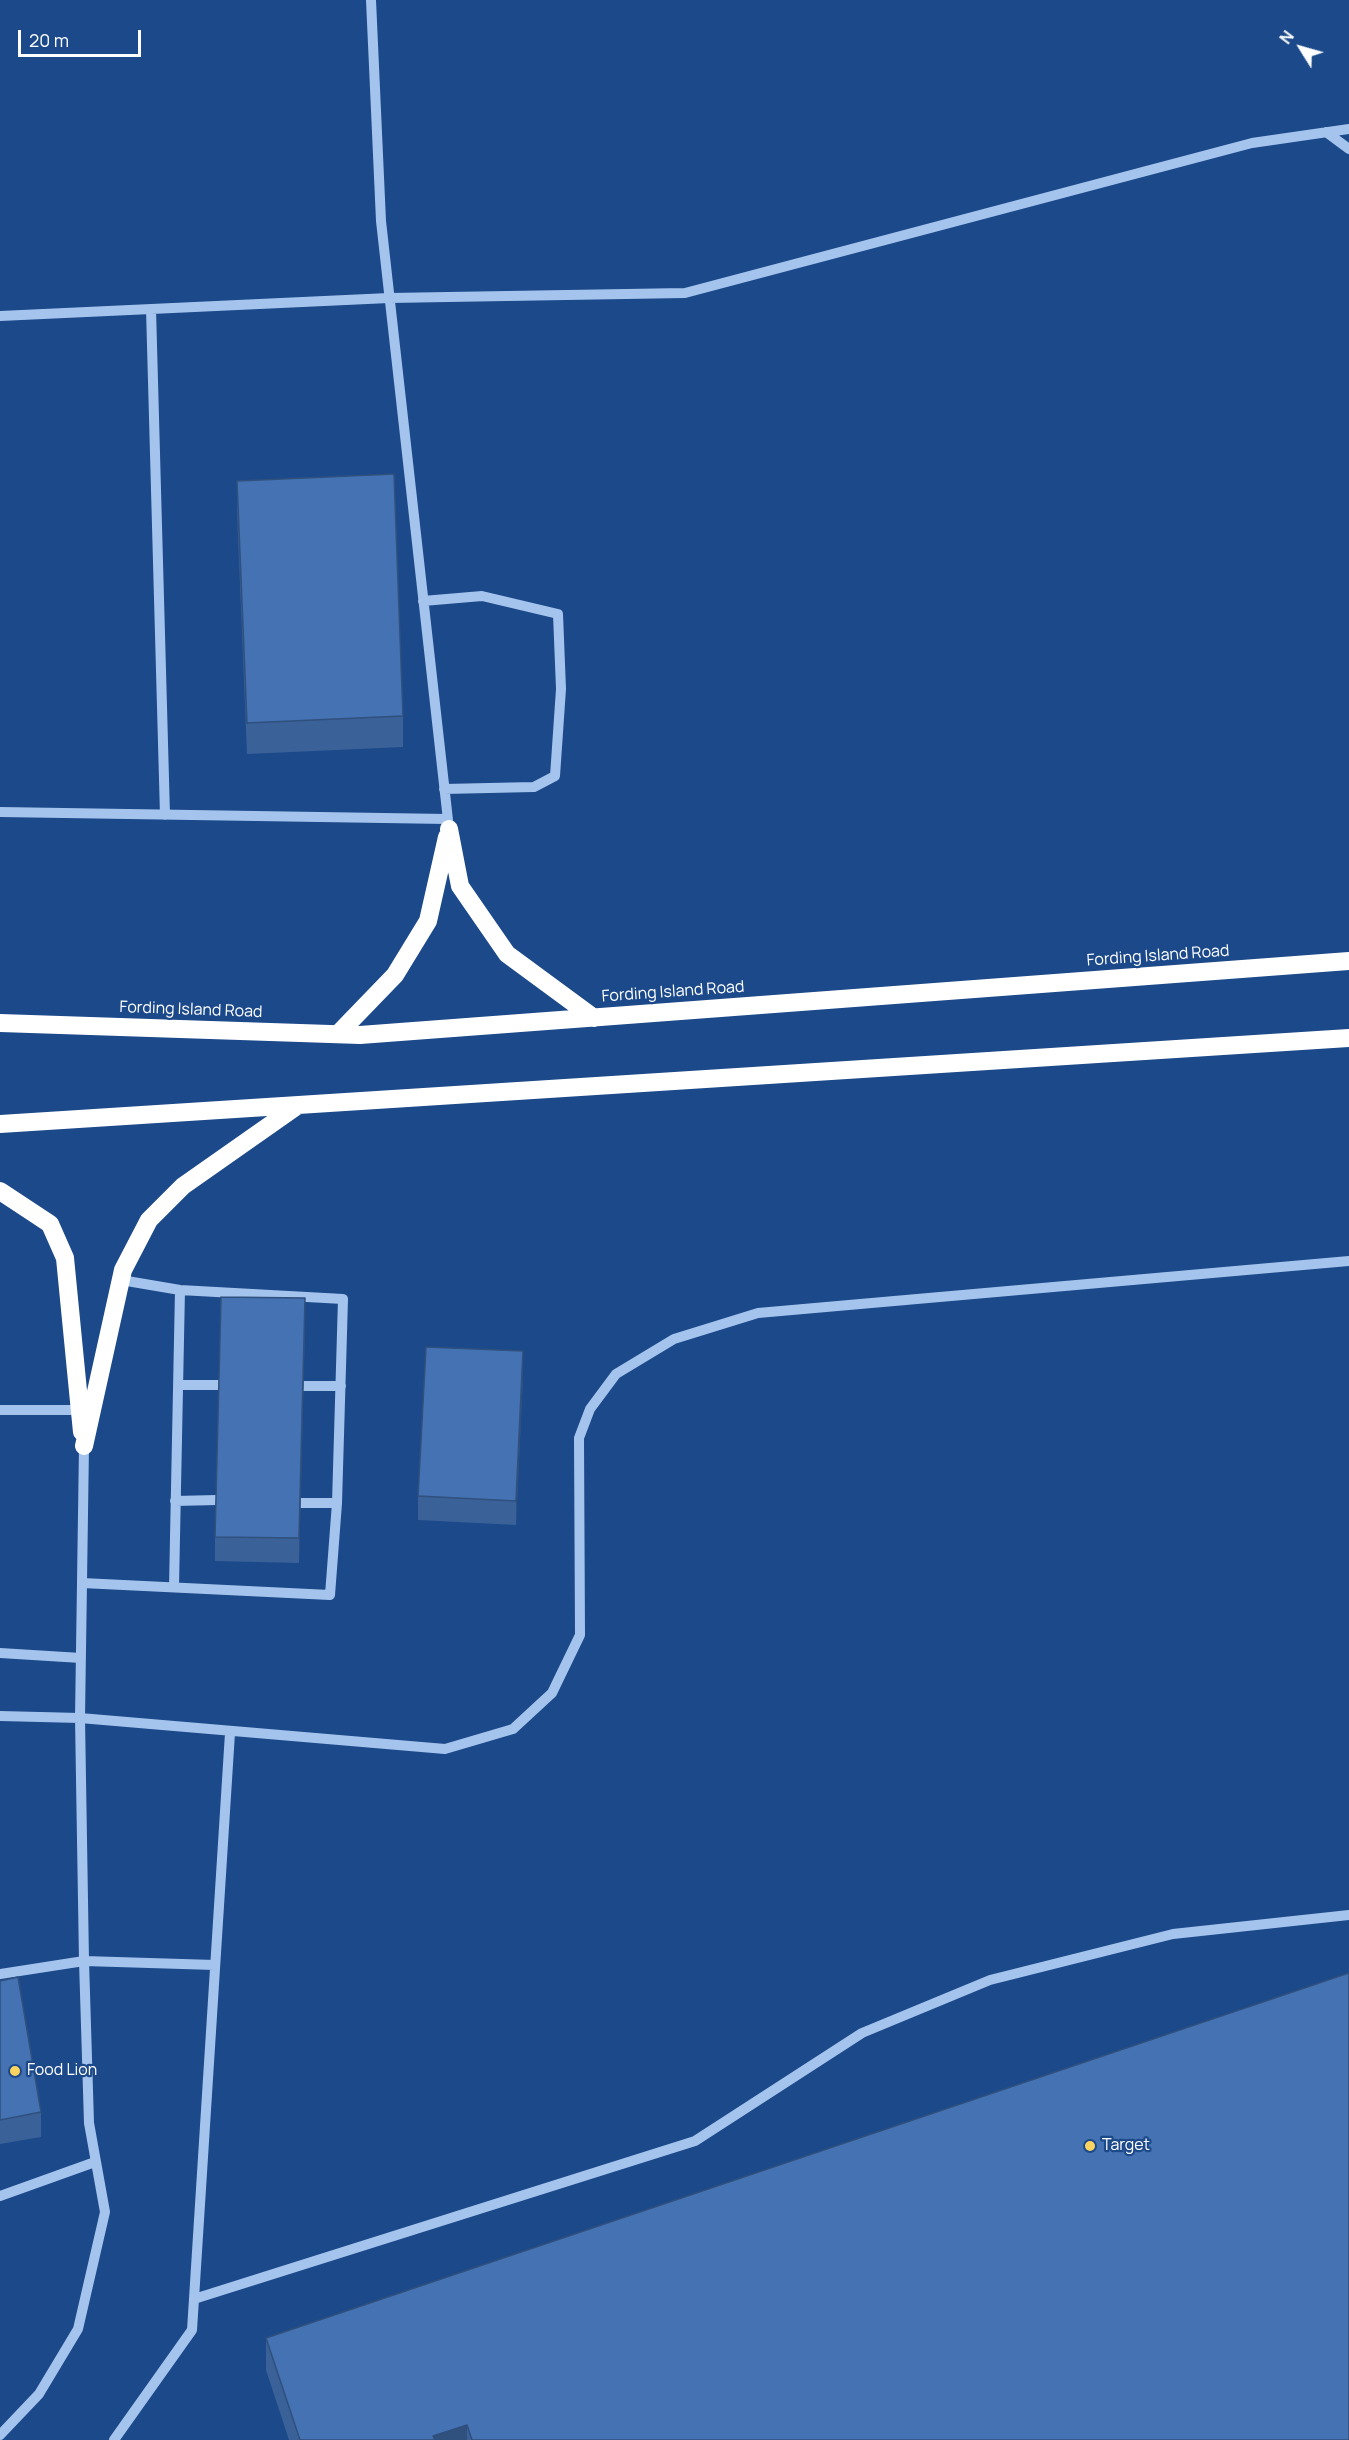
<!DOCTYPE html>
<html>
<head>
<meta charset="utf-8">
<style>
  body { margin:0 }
  #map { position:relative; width:1349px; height:2440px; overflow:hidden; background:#1b498a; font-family:Manrope,sans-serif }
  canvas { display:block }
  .north { position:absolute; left:1271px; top:18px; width:60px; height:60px; -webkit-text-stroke:4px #1b498a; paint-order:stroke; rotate:307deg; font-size:16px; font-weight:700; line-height:24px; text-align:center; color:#fff }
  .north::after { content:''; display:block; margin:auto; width:21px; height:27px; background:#fff; clip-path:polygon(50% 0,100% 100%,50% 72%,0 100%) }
  .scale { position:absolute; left:18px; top:30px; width:123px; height:27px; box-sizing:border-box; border:3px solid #fff; border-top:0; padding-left:8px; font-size:18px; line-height:21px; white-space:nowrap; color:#fff; -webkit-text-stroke:4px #1b498a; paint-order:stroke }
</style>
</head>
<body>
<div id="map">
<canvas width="1349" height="2440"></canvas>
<div class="north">N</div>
<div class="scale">20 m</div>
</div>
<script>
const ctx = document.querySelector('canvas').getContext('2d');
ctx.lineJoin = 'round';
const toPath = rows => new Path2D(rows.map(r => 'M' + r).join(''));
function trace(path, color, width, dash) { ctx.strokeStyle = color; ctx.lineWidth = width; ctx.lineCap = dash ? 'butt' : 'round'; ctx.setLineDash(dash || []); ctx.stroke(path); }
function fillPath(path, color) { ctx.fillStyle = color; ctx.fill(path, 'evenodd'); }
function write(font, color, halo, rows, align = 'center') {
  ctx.font = font + ' Manrope,sans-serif'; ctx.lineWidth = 4.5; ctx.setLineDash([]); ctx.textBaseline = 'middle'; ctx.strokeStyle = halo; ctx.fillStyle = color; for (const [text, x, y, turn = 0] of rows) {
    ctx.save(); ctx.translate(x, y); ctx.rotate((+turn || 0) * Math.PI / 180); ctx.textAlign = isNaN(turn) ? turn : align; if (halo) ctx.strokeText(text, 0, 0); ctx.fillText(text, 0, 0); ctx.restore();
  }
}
trace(toPath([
  [371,0,381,221,449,829],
  [1326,132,1349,149],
  [151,309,165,815],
  [0,316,389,298,685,293,1252,143,1349,129],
  [423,601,482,596,558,614,561,689,555,776,534,787,444,789],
  [0,812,447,819],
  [178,1385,220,1385],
  [303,1386,341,1386],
  [0,1410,84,1410],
  [175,1501,217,1500],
  [301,1503,337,1503],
  [82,1583,330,1595,337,1503,343,1299,180,1290,121,1280],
  [174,1587,180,1290],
  [0,1653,81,1658],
  [0,1716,80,1718,445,1749,513,1729,552,1693,580,1635,579,1438,590,1409,616,1374,674,1339,758,1313,1349,1261],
  [0,1974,84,1961,215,1965],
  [0,2196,95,2162],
  [194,2299,695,2141,862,2033,990,1980,1173,1934,1349,1915],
  [0,2435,39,2394,78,2329,105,2212,89,2123,84,1961,80,1718,84,1446],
  [114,2440,192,2330,230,1733]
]), '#a5c4ed', 10);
trace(toPath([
  [449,829,460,886,507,954,594,1018],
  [0,1023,360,1035,1349,961],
  [338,1034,395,975,428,921,447,837],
  [0,1124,1349,1038],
  [0,1191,50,1224,65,1258,82,1432],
  [84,1446,123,1270,149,1220,183,1186,297,1106]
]), '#fff', 18);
fillPath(toPath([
  [237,481,403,716,403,747,247,754,237,512],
  [305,1323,299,1563,215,1561,215,1537],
  [523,1376,516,1525,418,1520,418,1496],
  [0,1981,41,2112,41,2137,0,2144],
  [266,2338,1349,2440,289,2440,266,2370]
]), '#3a6299');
fillPath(toPath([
  [305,1298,305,1323,299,1563,299,1538],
  [523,1351,523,1376,516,1525,516,1501],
  [467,2425,467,2440,433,2440,433,2436]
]), '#30507d');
const building = toPath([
  [394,474,403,716,247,723,237,481,394,474],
  [221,1297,305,1298,299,1538,215,1537,221,1297],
  [426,1347,523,1351,516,1501,418,1496,426,1347],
  [1349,1973,1349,2440,472,2440,467,2425,433,2436,435,2440,300,2440,266,2338,1349,1973],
  [18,1977,41,2112,0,2120,0,1981,18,1977]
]);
fillPath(building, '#4472b2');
trace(building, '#30507d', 1.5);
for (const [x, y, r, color] of [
  [15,2071,6,"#fed461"],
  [1090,2146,6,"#fed461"]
]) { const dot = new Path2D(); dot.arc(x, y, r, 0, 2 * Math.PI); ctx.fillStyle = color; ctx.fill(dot); trace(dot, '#1b498a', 2); }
write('16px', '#fff', '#1b498a', [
  ["Fording Island Road",1158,956,-4],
  ["Fording Island Road",673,992,-4],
  ["Fording Island Road",191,1010,2]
]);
write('16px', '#fff', '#1b498a', [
  ["Food Lion",27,2071],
  ["Target",1102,2146]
], 'left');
</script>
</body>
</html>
